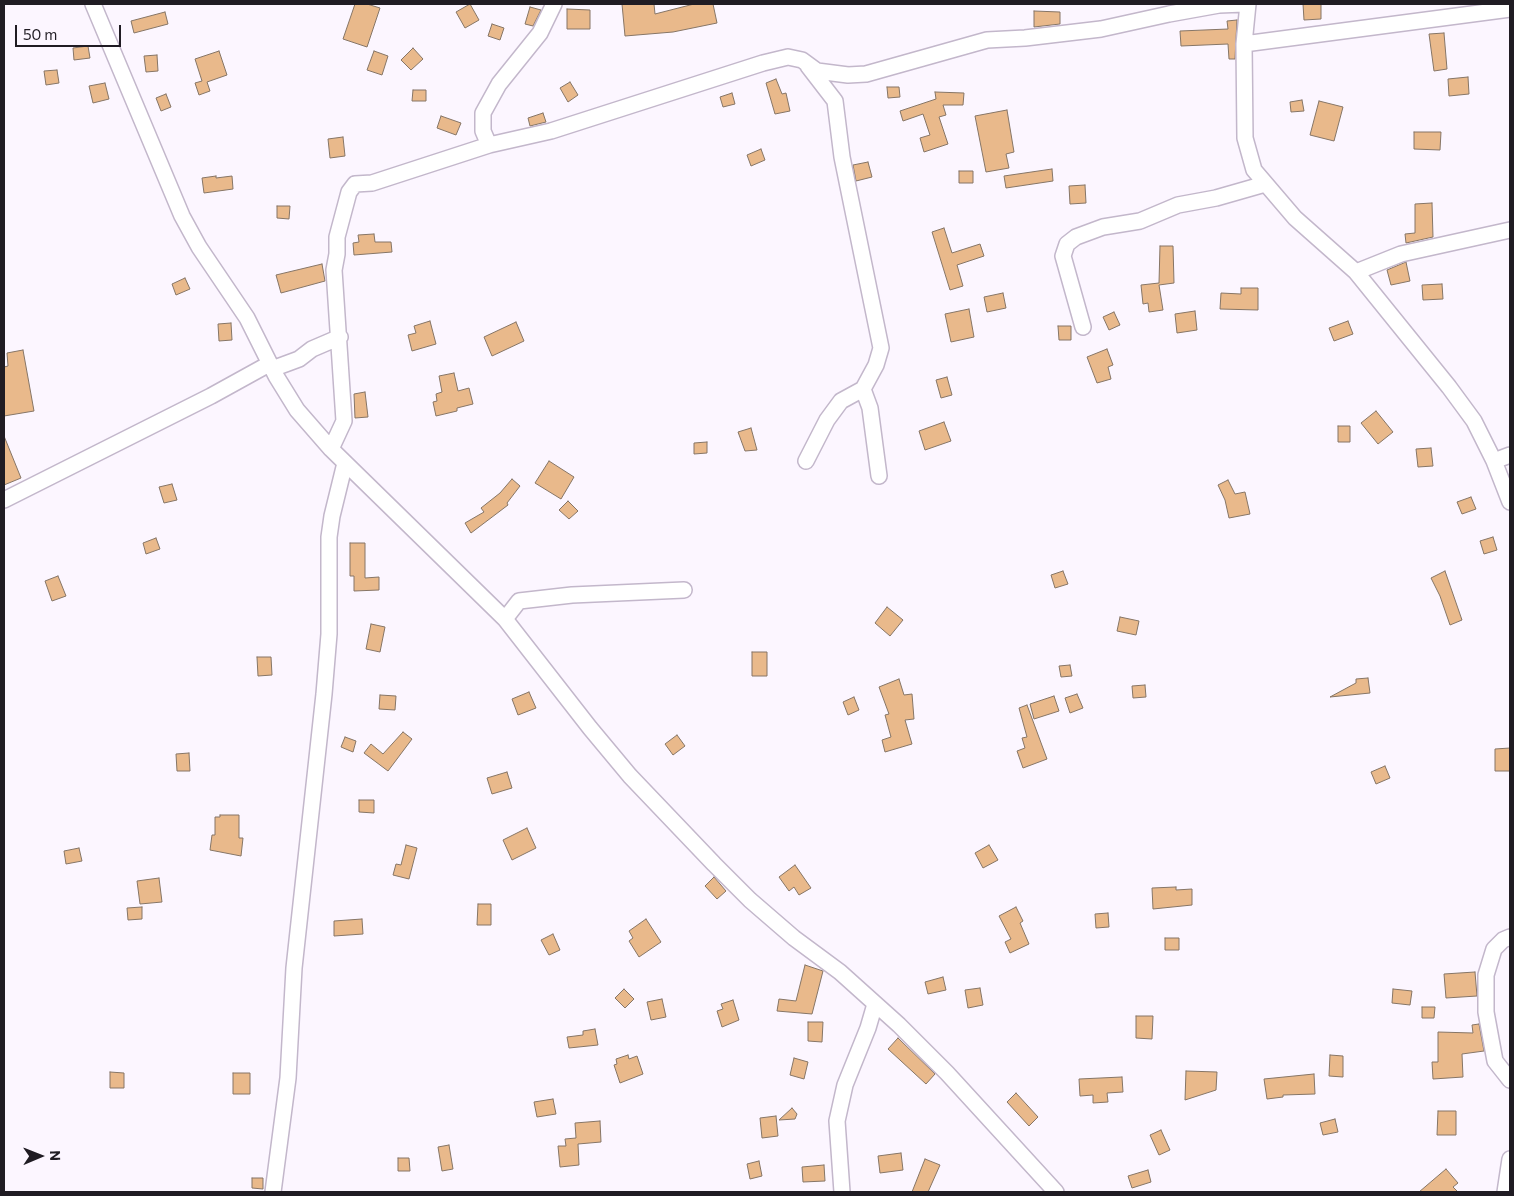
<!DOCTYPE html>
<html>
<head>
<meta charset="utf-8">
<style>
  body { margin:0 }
  #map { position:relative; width:1514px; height:1196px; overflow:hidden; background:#fcf6ff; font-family:Commissioner,sans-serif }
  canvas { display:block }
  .frame { position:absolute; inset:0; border:5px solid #201c23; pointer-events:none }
  .north { position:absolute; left:15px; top:1131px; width:50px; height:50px; -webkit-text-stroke:4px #fcf6ff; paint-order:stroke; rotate:89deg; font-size:14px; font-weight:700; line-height:20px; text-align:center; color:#201c23 }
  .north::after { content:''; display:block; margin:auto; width:18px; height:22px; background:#201c23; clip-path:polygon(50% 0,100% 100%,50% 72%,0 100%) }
  .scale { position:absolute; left:15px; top:25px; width:106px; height:22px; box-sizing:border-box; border:2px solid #201c23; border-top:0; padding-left:6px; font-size:15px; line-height:18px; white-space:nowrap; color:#201c23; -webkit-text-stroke:4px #fcf6ff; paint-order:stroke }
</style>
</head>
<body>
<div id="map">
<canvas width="1514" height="1196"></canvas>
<div class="frame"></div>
<div class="north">N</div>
<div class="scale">50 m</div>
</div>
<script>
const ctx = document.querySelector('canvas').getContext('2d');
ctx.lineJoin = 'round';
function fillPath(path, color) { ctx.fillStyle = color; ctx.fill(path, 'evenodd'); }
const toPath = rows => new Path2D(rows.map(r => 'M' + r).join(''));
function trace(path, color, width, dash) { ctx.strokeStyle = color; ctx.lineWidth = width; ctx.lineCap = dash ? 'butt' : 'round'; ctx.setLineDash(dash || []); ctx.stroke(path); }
const building = toPath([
  [355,4,367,4,380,8,367,47,343,39,355,4],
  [470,4,479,20,465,28,456,12,470,4],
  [622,4,654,4,655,14,694,4,713,4,717,23,673,32,625,36,622,4],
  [1303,4,1321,4,1321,19,1304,20,1303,4],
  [530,7,541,10,533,26,525,24,530,7],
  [567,9,590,10,590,29,567,29,567,9],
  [1034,11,1060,12,1060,24,1034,27,1034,11],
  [165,12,168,24,134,33,131,21,165,12],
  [1237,20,1235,59,1229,59,1228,44,1181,46,1180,31,1228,29,1227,21,1237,20],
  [492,24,504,28,500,40,488,36,492,24],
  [1444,33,1447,69,1434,71,1429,34,1444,33],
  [88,46,90,58,74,60,73,48,88,46],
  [413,48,423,59,411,70,401,60,413,48],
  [219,51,227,75,207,82,210,91,199,95,195,83,202,81,195,59,219,51],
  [374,51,388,56,382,75,367,70,374,51],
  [157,55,158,71,146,72,144,56,157,55],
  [57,70,59,83,46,85,44,71,57,70],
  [1468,77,1469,94,1449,96,1448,79,1468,77],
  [776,79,782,94,786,93,790,111,775,114,766,83,776,79],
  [570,82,578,95,568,102,560,88,570,82],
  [105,83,109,99,93,103,89,86,105,83],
  [887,87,899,87,900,97,888,98,887,87],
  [413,90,426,90,426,101,412,101,413,90],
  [935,92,964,93,963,105,943,105,946,115,939,117,948,144,924,152,920,138,930,135,923,114,903,121,900,111,936,99,935,92],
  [732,93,735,104,723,107,720,97,732,93],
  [166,94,171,107,161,111,156,98,166,94],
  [1302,100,1304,111,1291,112,1290,102,1302,100],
  [1319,101,1343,107,1334,141,1310,135,1319,101],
  [1007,110,1014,152,1006,154,1009,168,986,172,975,116,1007,110],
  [543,113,546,122,530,126,528,118,543,113],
  [441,116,461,123,456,135,437,128,441,116],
  [1414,132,1441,132,1440,150,1414,149,1414,132],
  [343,137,345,156,330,158,328,139,343,137],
  [761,149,765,160,751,166,747,155,761,149],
  [868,162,872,177,856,181,853,165,868,162],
  [1052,169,1053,181,1006,188,1004,176,1052,169],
  [959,171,973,171,973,183,959,183,959,171],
  [216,176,216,178,232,176,233,189,204,193,202,178,216,176],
  [1085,185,1086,203,1070,204,1069,186,1085,185],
  [1432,203,1433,237,1406,243,1405,234,1415,233,1415,204,1432,203],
  [277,206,290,206,289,219,277,218,277,206],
  [944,228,952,253,980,244,984,256,957,265,963,286,950,290,932,232,944,228],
  [374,234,375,242,391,242,392,252,354,255,353,243,359,242,358,235,374,234],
  [1160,246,1173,246,1174,283,1159,285,1163,310,1149,312,1148,303,1143,304,1141,285,1159,283,1160,246],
  [1406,262,1410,281,1391,285,1387,270,1406,262],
  [322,264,325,281,281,293,276,275,322,264],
  [185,278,190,289,176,295,172,284,185,278],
  [1442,284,1443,299,1423,300,1422,285,1442,284],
  [1241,288,1258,288,1258,310,1220,309,1221,293,1241,294,1241,288],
  [1003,293,1006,308,987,312,984,297,1003,293],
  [969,309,974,337,951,342,945,314,969,309],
  [1195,311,1197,330,1177,333,1175,314,1195,311],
  [1114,312,1120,325,1109,330,1103,317,1114,312],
  [430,321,436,344,412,351,408,335,416,333,414,326,430,321],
  [1348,321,1353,334,1334,341,1329,328,1348,321],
  [516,322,524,341,492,356,484,337,516,322],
  [231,323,232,340,219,341,218,324,231,323],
  [1058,326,1071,326,1071,340,1059,340,1058,326],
  [1107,349,1113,365,1108,367,1111,379,1097,383,1087,357,1107,349],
  [23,350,34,411,4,416,4,367,8,366,7,353,23,350],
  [454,373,458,391,469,388,473,404,457,408,457,411,436,416,433,402,437,401,436,394,442,392,439,376,454,373],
  [947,377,952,395,941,398,936,380,947,377],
  [365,392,368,417,355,418,354,394,365,392],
  [1376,411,1393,432,1378,444,1361,423,1376,411],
  [944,422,951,441,925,450,919,431,944,422],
  [1338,426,1350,426,1350,442,1338,442,1338,426],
  [751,428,757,450,745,451,738,432,751,428],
  [4,436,21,478,4,485,4,436],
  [707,442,707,453,694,454,694,443,707,442],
  [1431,448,1433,466,1418,467,1416,449,1431,448],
  [549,461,574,477,561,499,535,483,549,461],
  [512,479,520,486,507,503,508,505,471,533,465,523,484,512,481,508,500,493,512,479],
  [1228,480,1235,494,1245,492,1250,514,1229,518,1225,500,1218,485,1228,480],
  [172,484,177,500,164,503,159,487,172,484],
  [1471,497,1476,509,1462,514,1457,502,1471,497],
  [568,501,578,511,569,519,559,510,568,501],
  [1493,537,1497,550,1484,554,1480,541,1493,537],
  [156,538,160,549,146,554,143,543,156,538],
  [350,543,365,543,365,578,379,577,379,590,354,591,354,576,350,576,350,543],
  [1063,571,1068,584,1055,588,1051,575,1063,571],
  [1445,571,1462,620,1450,625,1440,596,1431,578,1445,571],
  [58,576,66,596,52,601,45,581,58,576],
  [887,607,903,620,890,636,875,623,887,607],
  [1120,617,1139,621,1136,635,1117,631,1120,617],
  [371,624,385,627,380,652,366,649,371,624],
  [752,652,767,652,767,676,752,676,752,652],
  [257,657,271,657,272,675,258,676,257,657],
  [1070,665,1072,676,1061,677,1059,666,1070,665],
  [1368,678,1370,693,1330,697,1356,683,1356,679,1368,678],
  [899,679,904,695,912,694,914,719,905,720,912,744,885,752,882,740,891,737,885,715,889,714,879,687,899,679],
  [1145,685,1146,697,1133,698,1132,686,1145,685],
  [529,692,536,708,518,715,512,699,529,692],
  [1077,694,1083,708,1070,713,1065,698,1077,694],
  [380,695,396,696,395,710,379,709,380,695],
  [1054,696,1059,711,1034,719,1030,704,1054,696],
  [854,697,859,710,848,715,843,702,854,697],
  [1027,705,1047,759,1023,768,1017,751,1025,748,1022,738,1027,737,1019,708,1027,705],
  [403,732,412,739,388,771,364,753,371,744,383,754,403,732],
  [677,735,685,746,673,755,665,744,677,735],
  [345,737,356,741,353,752,341,747,345,737],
  [1510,748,1510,771,1495,771,1495,749,1510,748],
  [189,753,190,771,177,771,176,754,189,753],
  [1385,766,1390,778,1376,784,1371,772,1385,766],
  [507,772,512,788,492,794,487,778,507,772],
  [359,800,374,800,374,813,359,812,359,800],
  [220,815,239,815,239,838,243,838,241,856,210,850,212,835,215,835,215,817,220,817,220,815],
  [527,828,536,848,512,860,503,840,527,828],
  [406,845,417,848,409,879,393,875,396,864,401,865,406,845],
  [989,845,998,860,983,868,975,853,989,845],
  [79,848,82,861,66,864,64,851,79,848],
  [795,865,811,888,799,895,794,887,789,891,779,877,795,865],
  [714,877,726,891,717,899,705,886,714,877],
  [159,878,162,902,140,904,137,881,159,878],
  [1176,887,1176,890,1192,889,1192,905,1153,909,1152,888,1176,887],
  [478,904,491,904,491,925,477,925,478,904],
  [142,907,142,919,128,920,127,908,142,907],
  [1016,907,1023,921,1020,923,1029,944,1010,953,1005,942,1011,939,999,916,1016,907],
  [1108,913,1109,927,1096,928,1095,914,1108,913],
  [362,919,363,934,334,936,334,921,362,919],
  [646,919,661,942,639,957,629,941,633,938,629,931,646,919],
  [553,934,560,950,549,955,541,940,553,934],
  [1165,938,1179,938,1179,950,1165,950,1165,938],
  [805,965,823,971,812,1014,777,1011,779,999,796,1001,805,965],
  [1475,972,1477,996,1446,998,1444,974,1475,972],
  [943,977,946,990,928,994,925,982,943,977],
  [980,988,983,1005,968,1008,965,990,980,988],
  [624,989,634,999,625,1008,615,998,624,989],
  [1393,989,1412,991,1410,1005,1392,1003,1393,989],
  [662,999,666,1017,651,1020,647,1002,662,999],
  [733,1000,739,1020,722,1027,717,1011,723,1009,721,1004,733,1000],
  [1422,1007,1435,1007,1434,1018,1422,1018,1422,1007],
  [1136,1016,1153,1016,1152,1039,1136,1038,1136,1016],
  [808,1022,823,1022,822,1042,808,1041,808,1022],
  [1479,1024,1484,1051,1462,1054,1463,1077,1433,1079,1432,1062,1438,1062,1438,1032,1473,1033,1472,1025,1479,1024],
  [595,1029,598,1045,569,1048,567,1037,583,1035,583,1031,595,1029],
  [898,1038,935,1074,926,1084,888,1049,898,1038],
  [628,1055,629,1059,637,1056,643,1074,620,1083,614,1065,617,1064,616,1059,628,1055],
  [1330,1055,1343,1056,1343,1077,1329,1076,1330,1055],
  [794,1058,808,1062,804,1079,790,1075,794,1058],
  [1186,1071,1217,1072,1216,1090,1185,1100,1186,1071],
  [110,1072,124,1073,124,1088,110,1088,110,1072],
  [233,1073,250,1073,250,1094,233,1094,233,1073],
  [1314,1074,1315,1094,1283,1095,1283,1097,1267,1099,1264,1079,1314,1074],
  [1122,1077,1123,1092,1107,1093,1108,1102,1093,1103,1093,1095,1080,1096,1079,1079,1122,1077],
  [1016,1093,1038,1117,1029,1126,1007,1102,1016,1093],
  [553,1099,556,1114,537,1117,534,1102,553,1099],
  [792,1108,797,1114,795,1119,779,1120,792,1108],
  [1438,1111,1456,1111,1456,1135,1437,1135,1438,1111],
  [776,1116,778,1136,762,1138,760,1118,776,1116],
  [1335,1119,1338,1132,1323,1135,1320,1123,1335,1119],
  [600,1121,601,1142,578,1144,579,1165,560,1167,558,1146,566,1146,565,1139,576,1138,575,1123,600,1121],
  [1161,1130,1170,1150,1159,1155,1150,1135,1161,1130],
  [449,1145,453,1169,442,1171,438,1147,449,1145],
  [901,1153,903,1170,880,1173,878,1156,901,1153],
  [398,1158,409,1158,410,1171,398,1171,398,1158],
  [925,1159,940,1165,928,1192,912,1192,925,1159],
  [759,1161,762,1176,750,1179,747,1164,759,1161],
  [824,1165,825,1181,803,1182,802,1167,824,1165],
  [1446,1169,1458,1183,1453,1187,1458,1192,1419,1192,1446,1169],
  [1148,1170,1151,1182,1132,1188,1128,1176,1148,1170],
  [252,1178,263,1178,263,1189,252,1188,252,1178]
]);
fillPath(building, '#e9b98b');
trace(building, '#867566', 1);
const minor = toPath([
  [93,4,182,216,199,247,247,318,276,376,297,410,331,449,505,619,590,728,630,776,714,864,750,900,794,938,840,972,899,1025,947,1073,1056,1192],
  [1248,4,1244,44,1245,138,1254,170,1295,218,1356,272,1449,387,1474,421,1494,461,1510,502],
  [1244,44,1510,9],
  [489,145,483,131,483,113,499,84,540,33,554,4],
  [1356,272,1401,254,1510,230],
  [1083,327,1063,256,1067,244,1076,237,1103,227,1140,221,1178,205,1216,198,1265,184],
  [272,369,299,359,312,349,340,337],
  [863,389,870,408,879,476],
  [331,449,344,421,334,270,337,254,337,237,349,192,355,184,372,183,489,145,551,131,763,63,788,57,802,60,817,71,848,75,866,74,987,40,1025,38,1101,29,1169,14,1219,5,1244,4],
  [806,461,827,420,841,401,863,389,876,365,881,348,842,157,835,101,808,66],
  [1494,461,1510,455],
  [4,500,211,396,269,364],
  [505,619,519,601,572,595,684,590],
  [1510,937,1503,940,1494,949,1486,975,1486,1012,1495,1061,1510,1080],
  [273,1192,288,1078,294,968,324,694,329,634,329,537,332,516,345,463],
  [842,1192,837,1121,845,1085,868,1028,875,1004],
  [1505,1192,1510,1159]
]);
trace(minor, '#c3b7cb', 18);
trace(minor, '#fff', 15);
</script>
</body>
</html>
